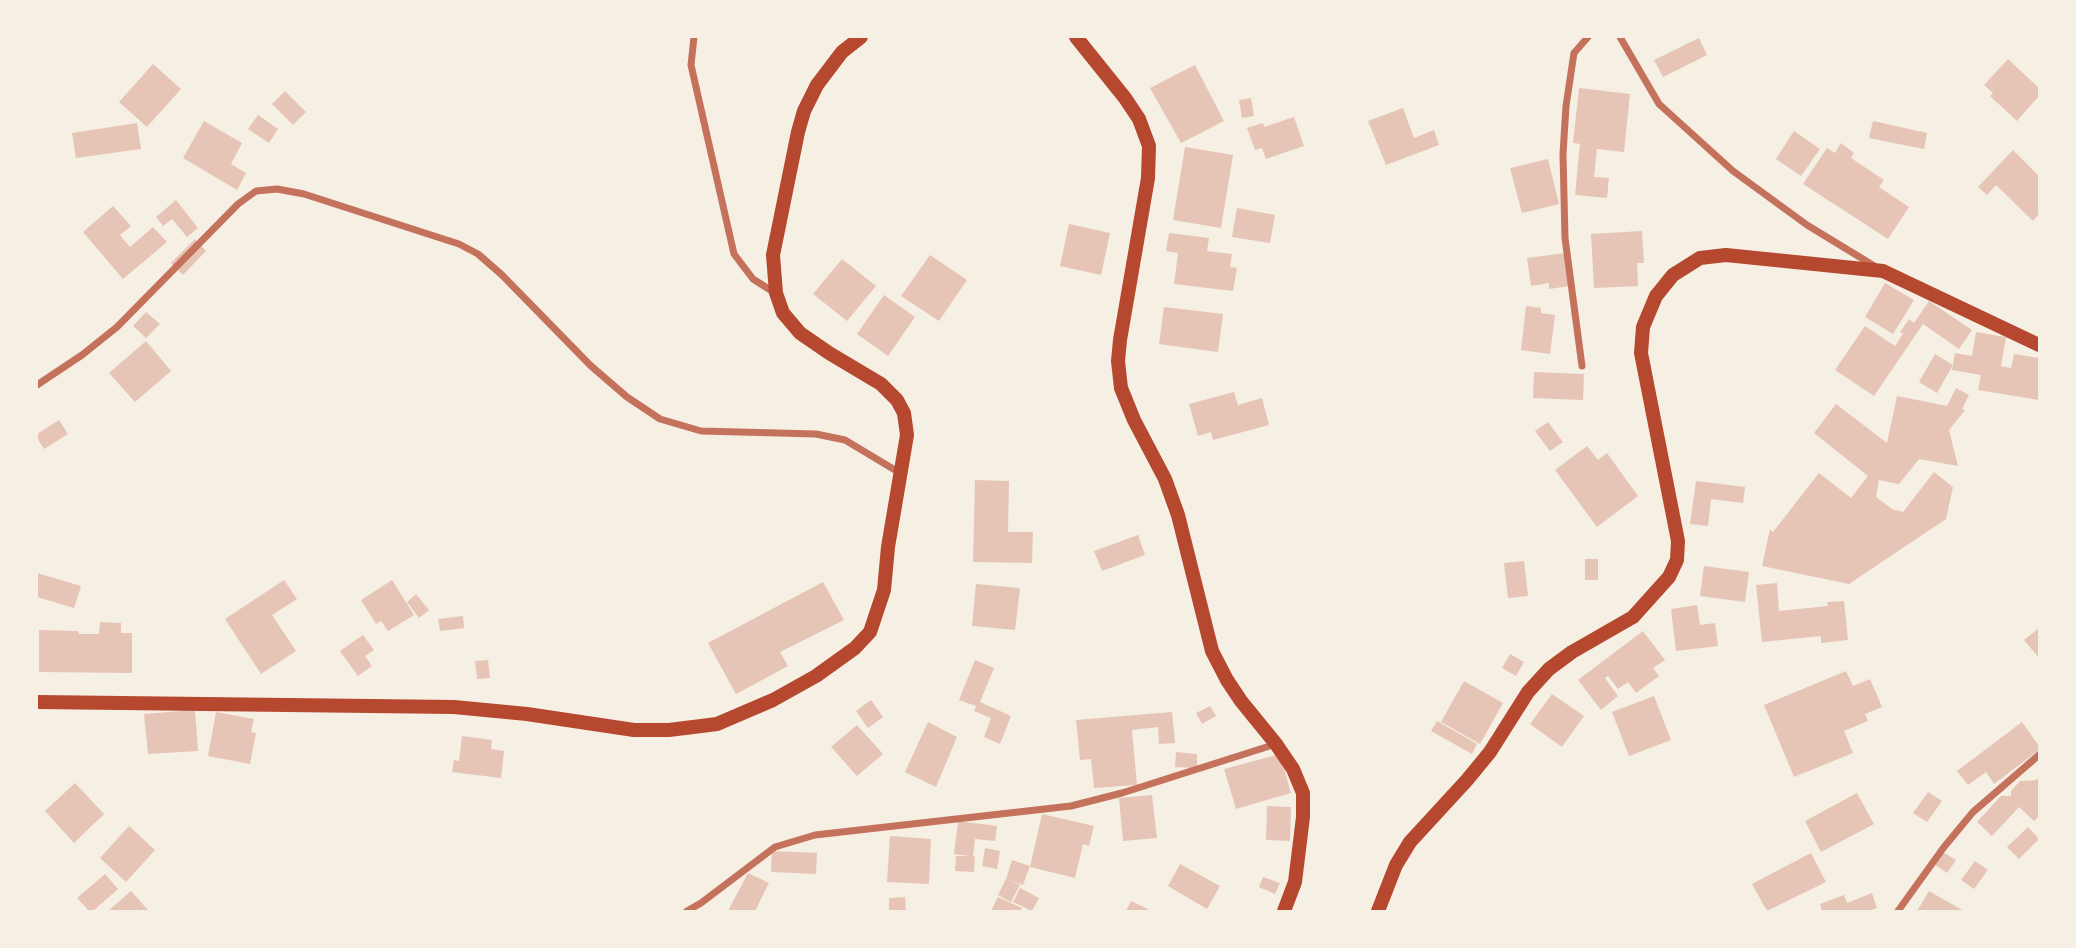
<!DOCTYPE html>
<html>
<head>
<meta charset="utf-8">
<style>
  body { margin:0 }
  #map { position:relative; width:2076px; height:948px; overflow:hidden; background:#f6efe4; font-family:"Sofia Sans Condensed",sans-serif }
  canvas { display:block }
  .frame { position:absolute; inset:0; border:38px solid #f6efe4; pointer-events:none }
</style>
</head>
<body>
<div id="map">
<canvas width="2076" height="948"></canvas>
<div class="frame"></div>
</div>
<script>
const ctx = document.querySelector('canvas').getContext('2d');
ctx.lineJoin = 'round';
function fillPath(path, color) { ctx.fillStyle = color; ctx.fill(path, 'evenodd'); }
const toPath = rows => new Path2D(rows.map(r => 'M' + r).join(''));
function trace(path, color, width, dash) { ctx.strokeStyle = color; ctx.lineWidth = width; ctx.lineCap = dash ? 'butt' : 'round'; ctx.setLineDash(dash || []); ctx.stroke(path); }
fillPath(toPath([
  [1699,38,1707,55,1663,77,1654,60],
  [2008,59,2039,88,2039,96,2017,121,1990,96,1993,93,1984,85],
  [153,64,181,89,147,127,119,102],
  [1195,65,1224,121,1181,143,1150,88],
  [1579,88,1630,94,1624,152,1597,149,1594,177,1609,178,1607,198,1575,195,1580,144,1573,143],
  [285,91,306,112,293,125,272,104],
  [1251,98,1254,116,1242,118,1239,100],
  [1403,108,1414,138,1434,130,1439,145,1386,165,1368,121],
  [258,115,278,129,269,143,248,129],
  [1294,117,1304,146,1266,159,1262,148,1255,150,1247,128,1263,123,1264,127],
  [204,121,242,143,231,164,246,173,237,190,183,158],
  [1873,121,1927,133,1924,149,1869,138],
  [137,123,141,149,76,158,72,133],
  [1794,131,1820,149,1801,176,1776,159],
  [1841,143,1854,153,1851,158,1884,180,1879,187,1909,207,1888,239,1803,184,1827,148,1835,153],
  [1185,147,1233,155,1221,228,1173,220],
  [2013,150,2039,176,2039,214,2033,221,1996,185,1987,195,1978,187],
  [1548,159,1559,204,1522,213,1510,168],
  [176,200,198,228,187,237,172,219,163,226,156,217],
  [113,206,131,226,120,235,130,247,153,227,167,242,123,279,83,232],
  [1237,208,1275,215,1270,243,1232,237],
  [1069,224,1110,233,1101,275,1060,266],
  [1642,231,1644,263,1637,263,1638,286,1594,288,1591,234],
  [1169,233,1209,238,1207,251,1232,254,1230,267,1237,268,1233,291,1174,284,1178,253,1166,251],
  [195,239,206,251,183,275,171,263],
  [1565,253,1570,286,1549,289,1549,283,1531,286,1527,258],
  [930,255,967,280,939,321,901,296],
  [842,259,876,286,847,321,813,294],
  [1885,283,1914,300,1893,334,1865,317],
  [884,295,915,317,888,356,857,334],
  [1929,301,1972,330,1959,349,1923,324,1874,396,1835,370,1865,326,1895,346,1903,334,1900,332,1909,319,1914,323],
  [1526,306,1541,308,1541,313,1555,315,1550,354,1521,350],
  [1164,307,1223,314,1218,352,1159,344],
  [146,312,160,324,146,338,133,326],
  [1976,332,2006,337,2001,366,2011,368,2014,354,2039,358,2039,400,1978,390,1981,375,1952,370,1953,365,1937,393,1919,382,1935,354,1953,365,1955,353,1972,356],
  [146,341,171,371,135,402,109,373],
  [1534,372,1584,374,1583,400,1533,398],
  [1956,388,1969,395,1962,409,1965,410,1949,430,1958,466,1919,459,1899,484,1879,480,1876,497,1892,509,1903,512,1934,472,1953,487,1946,519,1849,584,1762,566,1770,529,1773,532,1819,473,1851,498,1868,476,1814,433,1836,404,1887,443,1897,396,1947,406],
  [1234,392,1238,405,1262,398,1269,425,1213,440,1211,432,1198,436,1189,404],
  [59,420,68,434,44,449,37,438,37,434],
  [1548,422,1563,442,1550,451,1535,431],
  [1587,446,1598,460,1607,453,1638,496,1597,527,1555,470],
  [975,480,1009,481,1008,532,1033,532,1032,563,973,562],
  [1696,481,1745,487,1743,503,1711,499,1708,526,1690,524],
  [1138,535,1145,555,1102,571,1094,551],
  [1585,559,1598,559,1598,580,1585,580],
  [1524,561,1528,596,1508,598,1504,563],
  [1704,566,1749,572,1745,602,1700,596],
  [37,573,81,586,74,608,37,597],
  [284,580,297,599,272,615,296,651,261,674,225,619],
  [392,580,414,615,388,631,381,621,376,624,361,600],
  [823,582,844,620,780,652,788,666,736,694,708,643],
  [1777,583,1779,611,1828,606,1827,602,1844,601,1848,640,1821,643,1821,636,1762,642,1756,585],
  [976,584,1020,588,1015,630,972,626],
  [416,594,429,610,419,618,407,602],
  [1697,605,1700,625,1715,623,1718,646,1676,651,1671,609],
  [463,616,464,628,440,631,438,619],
  [100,622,121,623,121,633,132,633,132,673,39,672,39,630,78,631,79,634,99,634],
  [2039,628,2039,658,2024,640],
  [1643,631,1665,660,1653,668,1659,676,1636,693,1628,682,1618,689,1608,676,1605,678,1618,696,1601,710,1578,680],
  [363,635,374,650,365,656,372,666,358,676,340,651],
  [1510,654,1524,662,1516,676,1502,668],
  [488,660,490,678,477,679,475,661],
  [975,660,994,668,980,702,1011,716,1000,744,984,737,991,718,974,711,976,706,959,700],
  [1846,671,1853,686,1870,679,1882,707,1865,714,1868,721,1844,731,1853,753,1794,777,1764,705],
  [1464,681,1503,703,1480,744,1441,722],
  [1552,694,1584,716,1562,747,1530,724],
  [1654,696,1671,740,1629,756,1612,712],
  [871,700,883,717,868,728,856,711],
  [1210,706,1216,716,1202,724,1196,713],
  [195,710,198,751,148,754,144,714],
  [216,712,254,719,251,732,256,733,250,764,208,756],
  [1172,712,1175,743,1159,744,1158,727,1132,730,1137,785,1094,788,1091,759,1080,760,1076,720],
  [1437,721,1477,744,1472,754,1431,731],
  [928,722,957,737,936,787,905,772],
  [2022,722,2039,746,2039,750,1994,784,1986,772,1968,785,1957,771],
  [857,725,883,754,857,776,831,747],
  [462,736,492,740,491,749,504,751,501,778,452,772,454,760,459,761],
  [1176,752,1197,754,1197,768,1175,767],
  [1280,754,1291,793,1236,809,1224,769],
  [2039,777,2039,816,2034,821,2019,807,1992,836,1977,822,2001,796,2011,796,2011,791,2020,781,2036,780],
  [75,783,104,814,74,843,45,811],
  [1928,792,1942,801,1927,822,1913,813],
  [1857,793,1874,824,1821,852,1805,821],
  [1152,795,1157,838,1123,841,1119,798],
  [1267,806,1291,807,1290,841,1266,840],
  [1042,814,1094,826,1089,846,1083,844,1075,878,1030,867],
  [958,821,997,826,995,841,975,839,973,856,975,857,974,872,955,871,956,856,969,856,954,854],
  [129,826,155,850,126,882,100,858],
  [2028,827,2039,839,2019,859,2007,847],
  [890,836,931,839,929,884,887,882],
  [985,848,1000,851,997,869,982,866],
  [772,851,817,853,816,874,771,872],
  [1943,852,1956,860,1947,873,1935,865],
  [1811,853,1826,882,1767,911,1752,884],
  [1012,860,1030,866,1023,885,1009,880,1020,885,1011,902,998,895,1006,879],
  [1975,861,1988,870,1974,889,1961,880],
  [1180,864,1220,886,1207,909,1168,886],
  [748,873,769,883,755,911,728,911],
  [105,874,118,889,93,911,89,911,77,898],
  [1263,877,1280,883,1275,894,1259,887],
  [1020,888,1039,898,1032,911,1013,902],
  [131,891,149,911,108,911],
  [1929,891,1964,911,1917,911],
  [1872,893,1877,908,1869,911,1822,911,1820,904,1844,895,1847,903],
  [905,897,906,911,889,911,889,898],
  [998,897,1022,908,1021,911,991,911],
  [1131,901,1152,911,1126,911]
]), '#e6c5b7');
trace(toPath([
  [694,37,691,65,734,254,753,279,775,293],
  [1620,37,1659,104,1733,171,1807,225,1876,267],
  [1582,366,1565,238,1563,154,1566,106,1574,53,1588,37],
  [37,385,82,355,117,327,238,204,256,191,277,189,304,194,459,244,478,254,502,275,591,366,627,397,660,419,701,431,816,434,845,440,900,473],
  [687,911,701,903,775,847,815,835,1071,806,1122,793,1276,744],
  [1898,911,1944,847,1973,812,2039,755]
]), '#c5725c', 7);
trace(toPath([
  [1076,37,1125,98,1139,119,1149,146,1148,178,1120,340,1118,361,1121,388,1134,420,1165,479,1178,515,1212,651,1227,680,1241,701,1276,744,1293,769,1303,793,1303,817,1295,882,1284,911],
  [37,702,454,707,527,714,634,730,669,730,717,724,773,700,816,676,855,648,870,632,884,590,888,547,907,435,904,413,897,400,881,384,829,353,800,333,783,313,776,293,773,255,798,132,804,111,817,85,842,52,861,37],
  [1378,911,1396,865,1410,842,1467,780,1490,752,1528,692,1549,669,1572,652,1633,617,1669,577,1677,560,1678,541,1641,353,1643,327,1656,296,1673,275,1700,258,1726,255,1883,271,2039,345]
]), '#b5482f', 14);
</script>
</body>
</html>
